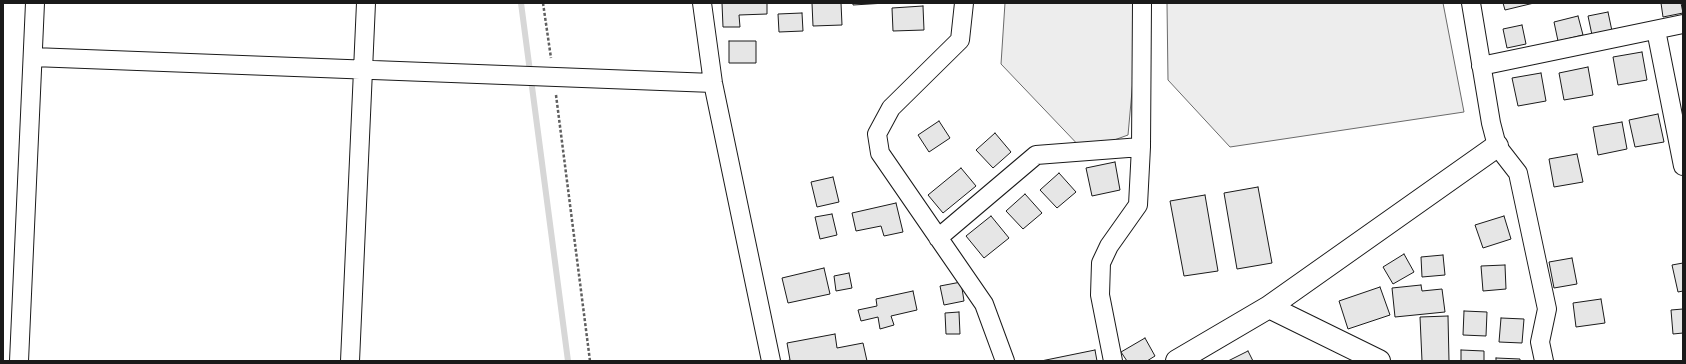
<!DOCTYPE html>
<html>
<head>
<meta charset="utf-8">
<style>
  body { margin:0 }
  #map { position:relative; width:1686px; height:364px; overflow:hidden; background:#fff; font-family:"Varela Round",sans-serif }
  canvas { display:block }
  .frame { position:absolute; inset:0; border:4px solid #1a1a1a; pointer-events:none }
</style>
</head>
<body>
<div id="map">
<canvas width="1686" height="364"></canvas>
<div class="frame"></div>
</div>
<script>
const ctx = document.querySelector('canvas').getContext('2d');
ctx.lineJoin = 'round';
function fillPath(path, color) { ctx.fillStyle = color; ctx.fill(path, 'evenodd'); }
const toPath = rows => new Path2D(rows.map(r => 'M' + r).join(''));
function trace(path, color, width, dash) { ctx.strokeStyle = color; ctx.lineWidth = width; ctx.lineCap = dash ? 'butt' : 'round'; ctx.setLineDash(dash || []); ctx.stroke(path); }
const built = toPath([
  [1005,3,1140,3,1128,135,1084,151,1001,64,1005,3],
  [1167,3,1443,3,1464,112,1230,147,1168,80,1167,3]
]);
fillPath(built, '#ededed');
trace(built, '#6a6a6a', 1);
trace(toPath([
  [521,3,568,361]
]), '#d7d7d7', 6);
const building = toPath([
  [722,3,767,3,767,14,739,15,740,27,723,27,722,3],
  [812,3,841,3,842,25,813,26,812,3],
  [853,3,886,3,853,5,853,3],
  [1503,3,1534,3,1505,10,1503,3],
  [1661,3,1681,3,1683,13,1663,17,1661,3],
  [923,6,924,30,893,31,892,8,923,6],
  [1608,12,1612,31,1592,35,1588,16,1608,12],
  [802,13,803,31,779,32,778,14,802,13],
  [1578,16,1583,35,1558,41,1554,22,1578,16],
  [1522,25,1526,44,1507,48,1503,29,1522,25],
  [729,41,756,41,756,63,729,63,729,41],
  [1642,52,1647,80,1618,85,1613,57,1642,52],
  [1588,67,1593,95,1564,100,1559,73,1588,67],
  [1541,73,1546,101,1518,106,1512,78,1541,73],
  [1658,114,1664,142,1635,147,1629,120,1658,114],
  [939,121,950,138,929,152,918,135,939,121],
  [1622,122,1627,149,1598,155,1593,127,1622,122],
  [995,133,1011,152,993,168,976,150,995,133],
  [1577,154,1583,182,1554,187,1549,159,1577,154],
  [1115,162,1120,190,1092,196,1086,168,1115,162],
  [961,168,976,186,943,213,928,195,961,168],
  [1059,173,1076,192,1057,208,1040,190,1059,173],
  [833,177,839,202,817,207,811,182,833,177],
  [1258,187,1272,263,1237,269,1224,193,1258,187],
  [1025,194,1042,213,1023,229,1006,211,1025,194],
  [1205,195,1218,271,1184,276,1170,201,1205,195],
  [896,203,903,232,884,236,881,226,856,231,852,213,896,203],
  [832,214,837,235,820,239,815,217,832,214],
  [991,216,1009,238,984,258,966,236,991,216],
  [1504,216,1511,239,1483,248,1475,225,1504,216],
  [1404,254,1414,272,1393,284,1383,267,1404,254],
  [1443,255,1445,275,1422,277,1421,257,1443,255],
  [1572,258,1577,284,1554,288,1549,262,1572,258],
  [1683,263,1683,291,1678,292,1672,265,1683,263],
  [1505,265,1506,289,1483,291,1481,266,1505,265],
  [824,268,830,294,788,303,782,278,824,268],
  [849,273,852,288,836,291,834,276,849,273],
  [961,282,964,301,944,305,940,286,961,282],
  [1421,285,1422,291,1442,289,1445,312,1395,317,1392,288,1421,285],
  [1380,287,1390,315,1348,329,1339,301,1380,287],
  [913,291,917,310,891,316,894,325,880,329,878,317,861,321,858,310,877,306,876,299,913,291],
  [1601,299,1605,323,1576,327,1573,303,1601,299],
  [1683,309,1683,333,1673,334,1671,310,1683,309],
  [1464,311,1487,312,1486,336,1463,335,1464,311],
  [959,312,960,334,946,334,945,313,959,312],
  [1448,316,1449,361,1422,361,1420,317,1448,316],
  [1501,318,1524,319,1522,343,1499,342,1501,318],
  [835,334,837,348,863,343,867,361,786,361,790,360,787,343,835,334],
  [1145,338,1155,356,1147,361,1127,361,1121,352,1145,338],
  [1095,350,1097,361,1041,361,1095,350],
  [1461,350,1484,351,1484,361,1461,361,1461,350],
  [1248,351,1253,361,1228,361,1248,351],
  [1496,358,1520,359,1520,361,1496,361,1496,358]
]);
fillPath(building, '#e6e6e6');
trace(building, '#1a1a1a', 1);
const street = toPath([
  [702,3,713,83,771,361],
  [964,3,960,40,891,108,877,134,880,153,984,304,1005,361],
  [1471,3,1491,123,1497,146,1518,173,1547,309,1540,342,1544,361],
  [1656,30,1683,166],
  [33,57,713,83],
  [1481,66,1683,24],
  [938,238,1036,155,1141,147],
  [19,361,35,3],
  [350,361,366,3],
  [1113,361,1100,295,1101,263,1109,246,1138,205,1141,147,1142,3]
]);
const secondary = toPath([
  [1269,307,1379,361],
  [1177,361,1269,307,1497,146]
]);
trace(street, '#1a1a1a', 20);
trace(secondary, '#1a1a1a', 24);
trace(toPath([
  [543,3,551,58],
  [556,95,590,361]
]), '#5f5f5f', 2.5, [3, 2]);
trace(street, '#fff', 18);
trace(secondary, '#fff', 22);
</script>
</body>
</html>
